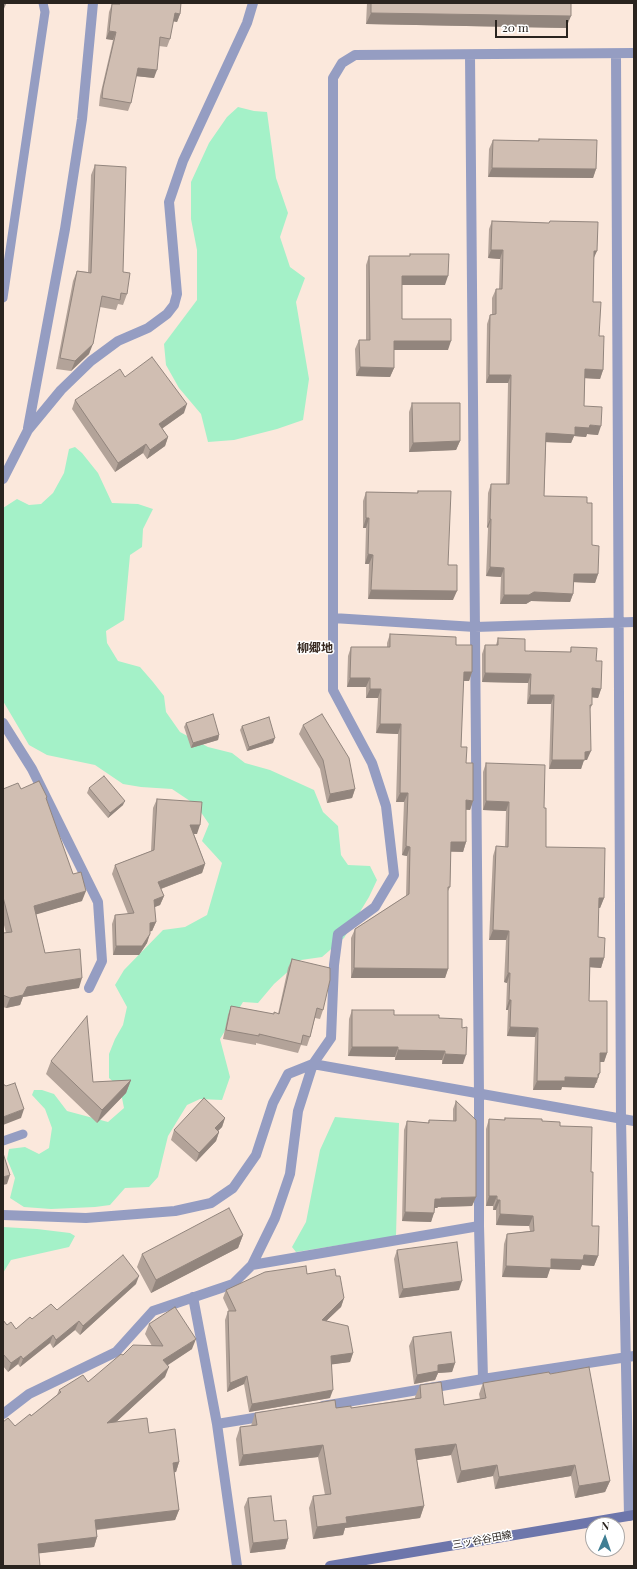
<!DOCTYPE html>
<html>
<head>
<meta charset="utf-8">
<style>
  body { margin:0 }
  #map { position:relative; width:637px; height:1569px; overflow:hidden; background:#fbe8dc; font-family:"Playfair Display",serif }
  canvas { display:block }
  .frame { position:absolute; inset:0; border:4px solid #2a241f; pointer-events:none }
  .north { position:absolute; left:585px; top:1517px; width:40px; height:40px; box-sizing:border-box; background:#fff; border:1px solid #aaa7a5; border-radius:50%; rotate:2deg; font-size:11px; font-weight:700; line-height:16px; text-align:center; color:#2a241f }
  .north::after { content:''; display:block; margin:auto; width:14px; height:18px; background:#407f94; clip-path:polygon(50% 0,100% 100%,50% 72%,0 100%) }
  .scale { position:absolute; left:495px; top:20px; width:73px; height:18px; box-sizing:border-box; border:2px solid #2a241f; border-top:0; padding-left:5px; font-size:12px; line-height:14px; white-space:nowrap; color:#2a241f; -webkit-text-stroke:3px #fff; paint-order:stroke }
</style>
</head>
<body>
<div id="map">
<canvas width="637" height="1569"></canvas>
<div class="frame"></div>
<div class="north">N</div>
<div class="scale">20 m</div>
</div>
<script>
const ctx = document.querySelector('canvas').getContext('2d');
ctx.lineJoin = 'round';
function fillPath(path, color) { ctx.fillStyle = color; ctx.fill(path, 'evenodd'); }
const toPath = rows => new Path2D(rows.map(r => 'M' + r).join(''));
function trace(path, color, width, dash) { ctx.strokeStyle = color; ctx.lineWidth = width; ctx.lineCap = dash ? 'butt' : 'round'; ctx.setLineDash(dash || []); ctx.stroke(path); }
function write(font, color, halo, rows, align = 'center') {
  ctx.font = font + ' "Playfair Display","Noto Sans JP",serif'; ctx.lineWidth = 3; ctx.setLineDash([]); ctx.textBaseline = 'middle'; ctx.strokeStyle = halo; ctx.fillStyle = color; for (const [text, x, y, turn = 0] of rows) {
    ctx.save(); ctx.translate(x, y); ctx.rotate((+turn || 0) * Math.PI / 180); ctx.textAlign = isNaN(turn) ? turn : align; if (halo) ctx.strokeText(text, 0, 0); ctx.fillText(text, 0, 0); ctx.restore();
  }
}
fillPath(toPath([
  [238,107,254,111,267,112,276,178,288,213,280,237,290,267,305,278,296,302,309,379,303,420,277,429,234,440,208,442,201,414,179,388,166,365,164,344,197,300,197,250,191,219,191,182,209,143,227,117],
  [75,447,82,453,98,473,112,503,138,504,153,509,143,529,142,547,130,555,124,620,106,631,107,643,118,661,140,667,153,682,164,696,166,712,180,732,208,747,232,753,245,763,270,770,314,790,323,812,338,826,341,855,348,865,370,866,377,880,369,897,344,938,322,957,301,960,274,984,258,1003,243,1002,220,1039,230,1077,222,1100,200,1099,187,1105,168,1136,158,1177,149,1187,125,1188,110,1205,95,1207,51,1209,24,1207,10,1198,15,1178,7,1159,9,1149,25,1147,39,1154,49,1148,52,1128,45,1109,32,1095,34,1090,42,1090,54,1094,67,1111,108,1122,124,1108,120,1088,109,1078,109,1054,115,1039,123,1025,127,1007,115,985,124,970,163,930,185,927,207,915,222,863,202,841,209,824,196,805,172,789,141,787,123,784,95,765,47,755,29,745,3,701,3,508,17,499,29,505,41,504,53,493,64,473,69,449],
  [335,1117,399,1123,396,1236,296,1252,292,1247,306,1222,320,1150],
  [3,1227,37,1229,70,1233,75,1236,69,1247,11,1260,3,1273]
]), '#a4f1c8');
trace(toPath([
  [3,298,45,12,43,3],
  [3,1141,23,1134]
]), '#959dc2', 9);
trace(toPath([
  [616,54,621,1119,629,1516],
  [470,55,479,1094,479,1226,483,1379],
  [28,428,65,229,82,119,93,3],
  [3,479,28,430,61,390,91,361,118,341,148,328,167,314,174,305,177,294,169,202,183,161,247,23,253,3],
  [333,618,475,627,634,622],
  [3,723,32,769,98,902,102,961,89,988],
  [3,1215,86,1218,175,1211,211,1203,233,1188,256,1155,273,1103,288,1074,313,1064,634,1121],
  [252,1265,479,1226],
  [193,1297,217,1424,237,1566],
  [323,1406,483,1379,634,1356],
  [3,1414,29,1394,116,1352,153,1311,233,1284,252,1265,275,1218,290,1174,298,1111,313,1064,331,1038,334,965,338,934,375,907,394,875,386,806,372,763,333,690,333,78,342,63,355,55,634,53],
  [217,1424,266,1416]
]), '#959dc2', 10);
trace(toPath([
  [330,1566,634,1515]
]), '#6d76ab', 10);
fillPath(toPath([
  [119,3,181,3,180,14,177,22,173,21,170,39,167,47,159,46,154,78,136,76,131,103,128,111,99,106,100,96,113,40,106,39,109,12,112,4,119,4],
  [367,3,571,3,566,28,366,24],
  [539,139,596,169,593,178,488,177,489,149,493,140,538,141],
  [95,165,123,272,127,294,123,305,118,304,116,310,100,307,89,354,71,371,56,369,73,281,77,271,88,272,91,175],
  [492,221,549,223,550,221,594,258,593,302,599,336,603,370,600,379,585,378,584,406,598,435,587,434,586,437,574,436,571,443,546,442,544,496,587,503,592,545,598,574,595,583,573,582,573,594,570,602,531,601,526,604,500,604,501,577,486,576,488,528,487,527,488,493,491,484,506,484,508,383,486,383,487,324,490,315,492,314,492,298,496,289,499,289,500,259,488,258,489,229],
  [410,254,445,285,402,285,402,319,448,350,394,350,394,368,390,377,356,376,355,349,359,340,366,340,366,265,369,256,410,256],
  [125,377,184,413,162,428,168,437,165,446,147,459,143,453,115,472,72,409,75,400],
  [412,403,460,441,456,450,409,452,409,412],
  [418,491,448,565,453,600,368,599,369,564,365,564,366,528,363,528,363,501,366,492,417,493],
  [390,634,456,645,472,672,469,681,463,681,461,747,466,763,473,801,470,810,466,810,466,842,463,852,451,852,450,887,448,891,448,969,445,978,351,978,351,938,355,929,406,896,407,856,402,855,404,802,396,802,398,734,376,733,378,698,366,698,366,687,347,687,348,656,351,647,387,647,387,643],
  [498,638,525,651,570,652,571,647,596,661,601,689,598,698,592,697,592,705,590,709,587,760,584,760,581,769,549,769,551,704,527,704,528,683,482,682,482,654,485,645,496,645],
  [186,723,219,735,218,740,191,748,184,727],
  [303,725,355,789,352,798,327,803,320,769,299,734],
  [242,726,273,743,247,751,240,730],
  [486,763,544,808,546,847,604,898,600,908,598,908,598,937,604,958,601,968,590,967,589,1001,607,1053,604,1062,600,1062,597,1083,596,1083,594,1088,562,1087,561,1090,533,1090,535,1037,507,1036,508,1010,506,1010,507,983,504,982,506,940,489,940,493,856,496,846,505,847,506,811,483,810,483,772],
  [89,788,123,805,108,818,87,793],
  [3,789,21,789,47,797,47,800,82,901,36,914,45,953,79,988,23,997,20,1005,6,1008,3,1007,3,933,6,933,3,921],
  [157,799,197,834,194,834,205,864,202,873,161,889,164,896,160,905,154,907,156,922,152,931,150,931,147,943,139,955,113,955,112,924,115,915,128,914,112,874,115,865,151,851,153,808],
  [292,959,323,1010,320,1019,315,1018,310,1037,307,1046,301,1045,298,1053,256,1043,256,1045,223,1039,228,1015,231,1006,273,1014,278,1014,288,968],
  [352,1010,394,1015,439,1018,463,1064,442,1064,442,1060,395,1060,395,1057,348,1056,349,1019],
  [51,1061,93,1082,131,1080,126,1093,97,1123,46,1074],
  [456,1101,476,1197,472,1206,438,1207,437,1208,435,1208,431,1222,402,1221,404,1130,407,1121,428,1123,429,1120,453,1121,453,1109],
  [225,1118,222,1127,218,1131,219,1132,216,1141,196,1162,171,1140,174,1130],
  [505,1118,542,1121,560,1126,591,1172,592,1226,598,1256,594,1266,582,1265,580,1270,550,1269,547,1278,502,1277,504,1244,507,1234,530,1231,529,1226,496,1225,496,1210,493,1210,493,1206,486,1206,486,1129,489,1119,504,1120],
  [243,1235,238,1248,151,1293,137,1267,142,1254],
  [397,1250,459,1290,399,1298,394,1259],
  [307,1274,336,1276,344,1298,341,1307,326,1321,353,1353,350,1362,332,1364,330,1398,249,1412,244,1384,227,1392,225,1320,228,1311,229,1311,223,1298,226,1290],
  [136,1284,80,1335,75,1330,53,1348,50,1343,20,1367,18,1364,8,1372,3,1366,3,1320,7,1325,16,1329,32,1319],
  [149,1324,192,1349,167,1365,165,1377,116,1422,149,1433,179,1462,176,1472,174,1472,179,1510,175,1520,97,1530,97,1537,94,1547,39,1553,15,1426,31,1416,57,1395,59,1390,88,1382,123,1355,152,1346,145,1334],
  [413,1337,455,1363,452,1372,438,1373,435,1380,414,1384,409,1346],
  [550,1374,610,1481,605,1492,575,1498,571,1476,495,1489,493,1476,457,1483,451,1455,417,1460,424,1506,420,1518,345,1528,343,1535,313,1539,309,1508,313,1496,325,1495,318,1457,239,1466,236,1439,240,1427,251,1426,255,1413,351,1408,415,1398,415,1397,420,1385,444,1405,480,1399,479,1394,483,1383],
  [248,1498,274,1521,288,1539,285,1549,250,1553,244,1507]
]), '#b3a399');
fillPath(toPath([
  [3,4,6,4,3,11],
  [175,13,180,14,177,22,172,21],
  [371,13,571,16,566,28,366,24],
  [109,31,116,32,113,40,106,39],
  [138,68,157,70,154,78,135,76],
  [492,168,596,169,593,178,488,177],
  [491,250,503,250,500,259,488,258],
  [594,251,597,251,593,260],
  [402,276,448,276,445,285,399,285],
  [394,341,451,341,448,350,390,350],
  [93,344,89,354,71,371,75,361],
  [360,367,394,368,390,377,356,376],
  [585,369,603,370,600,379,582,378],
  [489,375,511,375,508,383,486,383],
  [187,404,184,413,156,433,159,424],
  [590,425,601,426,598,435,587,434,586,437,574,436,571,443,543,442,546,433,575,427],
  [168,437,165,446,147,459,150,450],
  [460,441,456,450,409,452,413,443],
  [146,444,143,453,115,472,118,463],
  [366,518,369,518,366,528,363,528],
  [490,519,491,519,488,528,487,527],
  [368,554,373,555,369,564,365,564],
  [490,567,504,568,501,577,486,576],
  [574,574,598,574,595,583,571,582],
  [371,590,457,591,453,600,368,599],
  [534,592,573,594,570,602,531,601,526,604,500,604,504,595],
  [464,672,472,672,469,681,460,681],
  [485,673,531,674,528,683,482,682],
  [350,678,370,678,366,687,347,687],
  [592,688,601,689,598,698,589,697],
  [370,689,381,689,378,698,366,698],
  [530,695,554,695,551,704,527,704],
  [380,724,401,724,398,734,376,733],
  [219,735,218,740,191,748,193,743],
  [275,738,273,743,247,751,249,747],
  [591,751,587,760,584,760,581,769,549,769,552,760,585,752],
  [355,789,352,798,327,803,330,794],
  [400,793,408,793,404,802,396,802],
  [466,800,473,801,470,810,463,809],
  [125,801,123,805,108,818,110,813],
  [486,801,509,802,506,811,483,810],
  [190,825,200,825,197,834,187,834],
  [451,842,466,842,463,852,448,851],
  [406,846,410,847,407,856,402,855],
  [205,864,202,873,155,891,158,882],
  [86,891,82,901,31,916,34,906],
  [164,896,160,905,150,909,154,900],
  [599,898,604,898,600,908,595,908],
  [156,922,152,931,146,932,150,923],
  [493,930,509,931,506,940,489,940],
  [150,934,147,943,139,955,113,955,116,946],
  [590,958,604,958,601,968,587,967],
  [354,968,448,969,445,978,351,978],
  [508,973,510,973,507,983,504,982],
  [82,978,79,988,23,997,20,1005,6,1008,10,998,27,987],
  [509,1000,511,1000,508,1010,506,1010],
  [510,1027,538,1028,535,1037,507,1036],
  [352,1047,398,1047,395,1057,348,1056],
  [398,1050,445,1051,442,1060,395,1060],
  [600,1053,607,1053,604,1062,597,1062],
  [445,1054,466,1055,463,1064,442,1064],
  [600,1073,594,1088,562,1087,561,1090,533,1090,537,1081],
  [131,1080,126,1093,97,1123,102,1110],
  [24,1109,21,1118,3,1125,3,1117],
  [225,1118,222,1127,212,1137,215,1128],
  [219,1132,216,1141,196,1162,199,1153],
  [10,1175,7,1184,3,1185,3,1177],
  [489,1196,497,1196,493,1206,486,1206],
  [476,1197,472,1206,438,1207,437,1208,432,1208,435,1199,441,1198],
  [497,1200,500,1200,496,1210,493,1210],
  [405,1212,434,1213,431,1222,402,1221],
  [500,1214,533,1216,529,1226,496,1225],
  [243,1235,238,1248,151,1293,156,1280],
  [584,1255,598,1256,594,1266,582,1265,580,1270,550,1269,547,1278,502,1277,506,1266,551,1259],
  [139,1276,136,1284,80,1335,83,1326],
  [462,1281,459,1290,399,1298,403,1289],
  [344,1298,341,1307,319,1328,322,1320],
  [79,1321,75,1330,53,1348,56,1340],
  [53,1335,50,1343,20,1367,23,1359],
  [196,1339,192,1349,159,1371,163,1360],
  [353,1353,350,1362,328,1365,331,1356],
  [21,1356,18,1364,8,1372,11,1363],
  [455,1363,452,1372,438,1373,435,1380,414,1384,417,1375,438,1365],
  [169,1367,165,1377,103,1434,107,1423],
  [247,1376,244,1384,227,1392,230,1383],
  [333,1390,330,1398,249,1412,252,1404],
  [456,1444,451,1455,411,1461,415,1449],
  [323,1445,318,1457,239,1466,243,1455],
  [179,1462,176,1472,170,1473,173,1463],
  [497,1465,493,1476,457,1483,461,1471],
  [575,1465,571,1476,495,1489,499,1477],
  [610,1481,605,1492,575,1498,579,1486],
  [424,1506,420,1518,345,1528,343,1535,313,1539,317,1527,346,1517],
  [179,1510,175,1520,92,1530,95,1520],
  [97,1537,94,1547,34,1554,38,1544],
  [288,1539,285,1549,250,1553,253,1543]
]), '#92857d');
const building = toPath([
  [120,3,181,3,180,14,175,13,170,39,160,37,157,70,138,68,131,103,102,98,103,88,116,32,109,31,112,4,120,4,120,3],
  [371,3,571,3,571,16,371,13,371,3],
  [539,139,597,140,596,169,492,168,493,140,539,141,539,139],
  [95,165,126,167,123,272,130,273,127,294,121,293,120,300,102,296,93,344,75,361,60,358,77,271,91,273,95,165],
  [492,221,549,223,550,221,598,222,597,251,594,251,593,302,601,302,599,336,604,336,603,370,585,369,584,406,602,407,601,426,590,425,589,428,575,427,575,435,546,433,544,496,587,497,587,503,592,503,592,545,599,546,598,574,574,574,573,594,534,592,529,595,504,595,504,568,490,567,491,519,490,519,491,484,509,484,511,375,489,375,490,315,496,314,496,289,502,289,503,250,491,250,492,221],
  [410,254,449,254,448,276,402,276,402,319,451,319,451,341,394,341,394,368,360,367,359,340,370,340,369,256,410,256,410,254],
  [152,357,187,404,159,424,168,437,150,450,146,444,118,463,75,400,120,369,125,377,152,357],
  [412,403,460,403,460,441,413,443,412,403],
  [418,491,451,491,448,565,457,565,457,591,371,590,373,555,368,554,369,518,366,518,366,492,418,493,418,491],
  [390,634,456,637,456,645,472,645,472,672,464,672,461,747,467,747,466,763,473,763,473,801,466,800,466,842,451,842,450,887,448,887,448,969,354,968,355,929,409,894,410,847,406,846,408,793,400,793,401,724,380,724,381,689,370,689,370,678,350,678,351,647,390,647,390,634],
  [498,638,525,639,525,651,571,652,571,647,597,648,596,661,602,661,601,689,592,688,592,705,590,705,591,751,585,752,585,760,552,760,554,695,530,695,531,674,485,673,485,645,498,645,498,638],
  [213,714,219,735,193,743,186,723,213,714],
  [322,714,349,758,355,789,330,794,323,760,303,725,322,714],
  [269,717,275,738,249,747,242,726,269,717],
  [486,763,545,765,544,808,546,808,546,847,605,848,604,898,599,898,598,937,605,938,604,958,590,958,589,1001,607,1001,607,1053,600,1053,600,1073,598,1074,598,1078,565,1077,565,1081,537,1081,538,1028,510,1027,511,1000,509,1000,510,973,508,973,509,931,493,930,496,846,508,847,509,802,486,801,486,763],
  [104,776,125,801,110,813,89,788,104,776],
  [39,781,47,797,46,798,73,874,81,872,86,891,34,906,45,953,80,949,82,978,27,987,23,995,10,998,3,995,3,933,12,932,3,897,3,789,18,783,21,789,39,781],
  [157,799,202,802,200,825,190,825,205,864,158,882,164,896,154,900,156,922,150,923,150,934,142,946,116,946,115,915,134,913,115,865,154,850,157,799],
  [292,959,330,968,330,980,323,1010,317,1008,310,1037,303,1035,301,1044,259,1034,259,1036,226,1030,231,1006,274,1014,274,1012,279,1014,292,959],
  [352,1010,394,1010,394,1015,439,1015,439,1018,462,1019,462,1028,467,1027,466,1055,445,1054,445,1051,398,1050,398,1047,352,1047,352,1010],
  [87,1016,93,1082,131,1080,102,1110,51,1061,87,1016],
  [15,1083,24,1109,3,1117,3,1084,6,1086,15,1083],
  [204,1098,225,1118,215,1128,219,1132,199,1153,174,1130,204,1098],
  [456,1101,476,1120,476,1197,441,1198,441,1199,435,1199,434,1213,405,1212,407,1121,429,1123,429,1120,456,1121,456,1101],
  [505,1118,542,1119,542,1121,560,1122,560,1126,592,1127,591,1172,593,1172,592,1226,599,1226,598,1256,584,1255,583,1260,551,1259,551,1268,506,1266,507,1234,534,1231,533,1216,500,1214,500,1200,497,1200,497,1196,489,1196,489,1119,505,1120,505,1118],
  [3,1153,10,1175,3,1177,3,1153],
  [229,1208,243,1235,156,1280,142,1254,229,1208],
  [457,1242,462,1281,403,1289,397,1250,457,1242],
  [123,1255,139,1276,83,1326,79,1321,56,1340,53,1335,23,1359,21,1356,11,1363,3,1354,3,1320,7,1325,11,1322,16,1329,30,1317,32,1319,51,1304,57,1310,123,1255],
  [306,1266,307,1274,335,1269,336,1276,340,1276,344,1298,322,1320,348,1326,353,1353,331,1356,333,1390,252,1404,247,1376,230,1383,228,1311,236,1311,226,1290,265,1272,306,1266],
  [175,1307,196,1339,163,1360,169,1367,107,1423,147,1418,149,1433,175,1429,179,1462,173,1463,179,1510,95,1520,97,1537,38,1544,40,1566,3,1566,3,1422,8,1418,15,1426,30,1414,31,1416,61,1392,59,1390,83,1375,88,1382,121,1354,123,1355,133,1345,163,1346,149,1324,175,1307],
  [451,1332,455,1363,438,1365,438,1371,417,1375,413,1337,451,1332],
  [589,1367,610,1481,579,1486,575,1465,499,1477,497,1465,461,1471,456,1444,415,1449,424,1506,346,1517,347,1523,317,1527,313,1496,331,1494,323,1445,243,1455,240,1427,257,1425,255,1413,335,1400,336,1408,351,1406,351,1408,421,1398,420,1385,441,1382,444,1405,486,1398,483,1383,549,1372,550,1374,589,1367],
  [271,1496,274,1521,286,1520,288,1539,253,1543,248,1498,271,1496]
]);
fillPath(building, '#d0beb2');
trace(building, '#92857d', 1);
write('10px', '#2a241f', '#fff', [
  ["三ッ谷谷田線",482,1540,-10]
]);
write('bold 12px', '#372920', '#fff', [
  ["柳郷地",315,648]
]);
</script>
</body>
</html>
